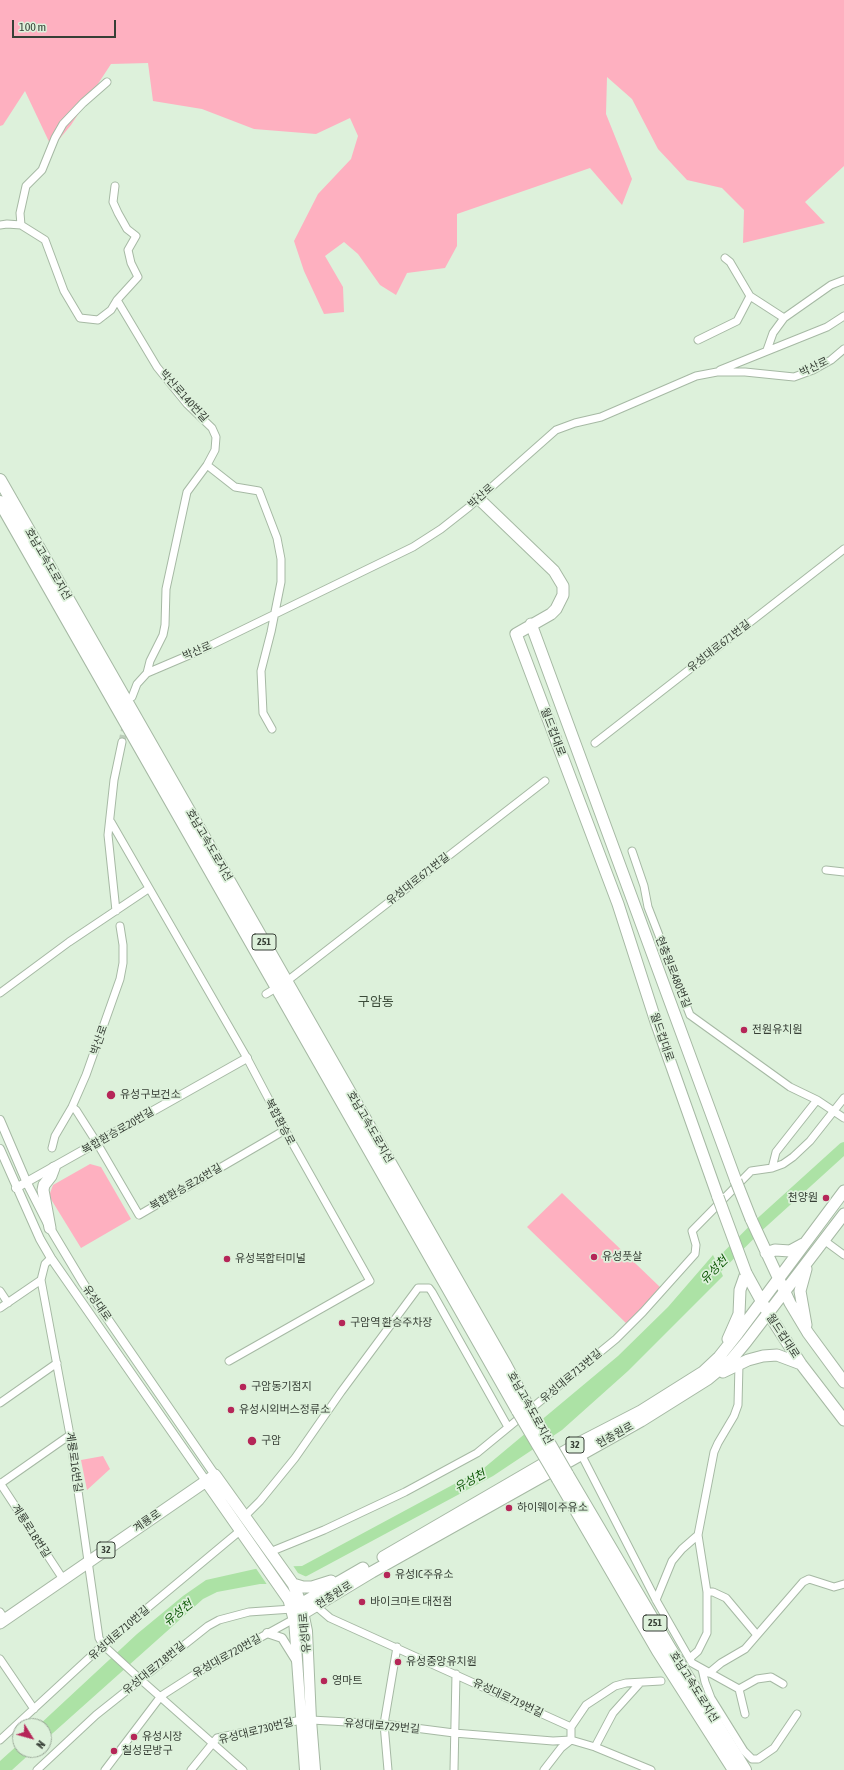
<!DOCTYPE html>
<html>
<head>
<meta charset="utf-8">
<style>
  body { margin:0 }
  #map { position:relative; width:844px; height:1770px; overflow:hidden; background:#ddf1db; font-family:"Asap Condensed",sans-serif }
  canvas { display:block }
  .north { position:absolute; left:12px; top:1718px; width:40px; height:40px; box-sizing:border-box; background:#ddf1db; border:1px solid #9baa99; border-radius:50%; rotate:127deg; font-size:11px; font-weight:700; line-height:16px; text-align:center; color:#373f36 }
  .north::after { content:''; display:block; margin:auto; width:14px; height:18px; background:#b52658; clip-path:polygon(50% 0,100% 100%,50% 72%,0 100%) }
  .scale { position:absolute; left:12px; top:20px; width:104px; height:18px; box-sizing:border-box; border:2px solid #373f36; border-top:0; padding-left:5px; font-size:12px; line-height:14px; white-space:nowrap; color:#373f36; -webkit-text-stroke:3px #ddf1db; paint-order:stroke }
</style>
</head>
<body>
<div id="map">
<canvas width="844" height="1770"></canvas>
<div class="north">N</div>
<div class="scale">100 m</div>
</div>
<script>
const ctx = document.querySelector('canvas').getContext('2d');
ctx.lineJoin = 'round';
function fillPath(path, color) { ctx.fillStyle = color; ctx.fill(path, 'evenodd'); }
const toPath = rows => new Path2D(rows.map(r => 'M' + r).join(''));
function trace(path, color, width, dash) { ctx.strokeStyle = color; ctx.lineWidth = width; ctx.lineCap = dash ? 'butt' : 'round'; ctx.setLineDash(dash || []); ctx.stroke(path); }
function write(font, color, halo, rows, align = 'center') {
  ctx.font = font + ' "Asap Condensed","Noto Sans KR",sans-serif'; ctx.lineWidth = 3.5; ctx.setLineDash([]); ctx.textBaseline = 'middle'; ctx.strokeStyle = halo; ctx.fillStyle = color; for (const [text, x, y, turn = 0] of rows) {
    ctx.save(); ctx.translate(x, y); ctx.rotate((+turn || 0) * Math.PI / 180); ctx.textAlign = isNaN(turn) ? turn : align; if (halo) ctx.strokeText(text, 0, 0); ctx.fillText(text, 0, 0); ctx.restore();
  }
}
fillPath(toPath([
  [0,0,844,0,844,166,805,202,825,223,743,243,744,210,722,188,687,180,658,149,632,99,607,77,606,114,632,179,622,205,590,168,457,214,457,246,445,268,407,273,396,295,380,285,358,254,344,242,325,256,343,287,344,312,324,314,304,271,294,241,318,194,351,159,358,136,350,118,316,134,254,129,202,109,153,101,148,63,111,64,71,125,52,148,25,91,3,125,0,126],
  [90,1164,101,1167,131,1219,81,1248,49,1196,53,1185],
  [562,1193,661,1288,627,1324,527,1227],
  [103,1456,110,1469,87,1490,81,1460]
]), '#feb0c0');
fillPath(toPath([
  [713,1255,723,1276,628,1371,562,1430,493,1476,305,1577,280,1584,260,1584,217,1592,203,1599,44,1741,44,1726,38,1726,137,1634,183,1596,206,1580,264,1567,302,1566,484,1468,618,1356,668,1307],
  [20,1743,20,1750,34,1750,12,1770,0,1770,0,1761]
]), '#ace2a5');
fillPath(toPath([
  [292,1564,298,1573,309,1578,281,1586,268,1586,255,1567]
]), '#ddf1db');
trace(toPath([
  [707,1277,759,1225,844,1148]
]), '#ace2a5', 12);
trace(toPath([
  [122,742,126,722]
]), '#bccdba', 7, [7, 3.5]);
const minor = toPath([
  [115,186,113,202,118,213,127,229,136,236,128,250,131,263,138,277,117,300],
  [0,225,7,224,21,225,45,240,64,291,80,318,98,320,111,310,117,300,157,367,187,404,212,428,216,437,215,450,207,465,187,492,166,589,165,625,163,635,150,661,147,673],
  [21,225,20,213,26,186,42,170,55,138,63,124,83,103,107,82],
  [725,258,730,262,750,296,784,318],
  [698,340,737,321,750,296],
  [767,350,773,333,784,318,831,285,844,280],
  [720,370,827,327,844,316],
  [207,465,235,487,259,491,277,538,281,559,281,582,271,632,261,671,263,713,272,729],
  [132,697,137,684,147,673,201,650,413,547,441,529,469,507,556,430,575,423,601,417,696,376,717,372,745,372,794,377,813,370,831,360,844,349],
  [595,743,844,549],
  [111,822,247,1058,285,1130,370,1281,229,1361],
  [632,851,644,886,648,907,690,1015,790,1087,817,1100,844,1118],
  [826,870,844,872],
  [116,911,108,835,114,780,122,742],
  [291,978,545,781],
  [0,993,69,942,148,889],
  [266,994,271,991],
  [72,1107,76,1110,97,1143,139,1215,285,1130],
  [52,1148,55,1136,72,1107,86,1075,120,979,123,963,123,945,120,926],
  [772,1168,776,1152,817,1100],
  [825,1241,844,1255],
  [51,1258,45,1264,41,1280,70,1435,99,1638,103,1645,140,1679,243,1770],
  [0,1291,8,1303],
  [0,1308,41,1280],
  [0,1403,57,1363],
  [581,1454,656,1600,692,1663,739,1689,745,1714],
  [0,1483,63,1579],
  [0,1484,70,1435],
  [245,1516,260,1501,295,1458,341,1392,418,1288,429,1288,432,1292,508,1427],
  [270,1552,324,1530,405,1492,477,1453,616,1339,643,1312,695,1254,696,1245,692,1231,751,1171,772,1168,783,1164,793,1157,810,1141,844,1098],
  [707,1592,713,1592,726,1598,757,1635],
  [656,1600,672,1561,682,1549,698,1535],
  [316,1606,330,1618,571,1727],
  [0,1612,5,1619],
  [690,1658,698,1651,707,1633,707,1592,698,1535,714,1452,718,1443,734,1416,738,1405,739,1364],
  [0,1659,34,1709],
  [702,1669,705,1682,711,1698,744,1751,752,1759,758,1759,774,1748,797,1714],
  [709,1673,721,1663,745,1649,803,1582,809,1579,834,1587,844,1584],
  [739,1689,757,1679,771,1677,783,1684],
  [311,1720,384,1724,454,1733,553,1741,571,1740,595,1747,651,1770],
  [0,1740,103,1645,241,1530],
  [595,1747,613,1713,640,1683],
  [37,1770,96,1715,208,1626,219,1620,249,1612,292,1609],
  [105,1770,161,1696,203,1669,294,1619],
  [191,1770,217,1738,301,1720],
  [388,1770,384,1724,397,1647],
  [454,1770,456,1674],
  [544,1770,561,1748,571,1740,571,1727,586,1705,615,1686,626,1683,661,1681]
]);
const tertiary = toPath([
  [0,1120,27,1183,50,1228,83,1283,215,1475],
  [0,1149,40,1239,51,1258,206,1481],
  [16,1188,247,1058],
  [267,1633,282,1638,297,1662]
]);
const secondary = toPath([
  [302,1607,307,1631,311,1720,315,1770],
  [294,1619,305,1770]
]);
const primary = toPath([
  [478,498,554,571,563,586,563,595,556,609,551,614,516,634,618,904,656,1022,718,1197],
  [531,624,736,1181],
  [751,1219,790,1303,808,1333,844,1382],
  [50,1228,43,1190,44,1185,51,1176,54,1168],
  [766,1253,775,1250,790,1251,803,1244],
  [746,1273,768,1313,801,1364,844,1420],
  [806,1325,800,1291,806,1269],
  [728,1339,739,1314,740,1290,746,1273],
  [723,1372,748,1360,763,1356,777,1355,801,1364],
  [206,1481,282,1590,289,1600,294,1619,372,1572,641,1421,708,1379,731,1360,746,1342,844,1214],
  [383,1557,579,1443,641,1411,703,1372,719,1357,738,1333,844,1191],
  [293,1584,303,1587,312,1587,331,1581],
  [292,1609,363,1568],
  [0,1623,215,1475,293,1584,301,1604]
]);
const motorway = toPath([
  [0,480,506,1366,527,1405],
  [0,502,518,1411],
  [567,1474,669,1647,745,1770],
  [558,1479,658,1651,734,1770]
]);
trace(minor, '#a6b9a4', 9);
trace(tertiary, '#a6b9a4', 10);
trace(secondary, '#a6b9a4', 12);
trace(primary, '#a6b9a4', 13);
trace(motorway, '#a6b9a4', 14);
trace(minor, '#fff', 7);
trace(tertiary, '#fff', 8);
trace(secondary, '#fff', 10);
trace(primary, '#fff', 11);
trace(motorway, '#fff', 12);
const primaryBridge = toPath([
  [736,1181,751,1219],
  [718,1197,746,1273]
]);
const motorwayBridge = toPath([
  [527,1405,567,1474],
  [518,1411,558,1479]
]);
trace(primaryBridge, '#a6b9a4', 13, []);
trace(motorwayBridge, '#a6b9a4', 14, []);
trace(primaryBridge, '#fff', 11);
trace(motorwayBridge, '#fff', 12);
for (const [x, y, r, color] of [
  [744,1030,4,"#b52658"],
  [111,1095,5,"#b52658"],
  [826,1198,4,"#b52658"],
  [594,1257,4,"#b52658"],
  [227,1259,4,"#b52658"],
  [342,1323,4,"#b52658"],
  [243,1387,4,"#b52658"],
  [231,1410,4,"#b52658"],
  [252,1441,5,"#b52658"],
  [509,1508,4,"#b52658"],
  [387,1575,4,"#b52658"],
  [362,1602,4,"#b52658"],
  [398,1662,4,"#b52658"],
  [324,1681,4,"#b52658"],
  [134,1737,4,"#b52658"],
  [114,1751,4,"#b52658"]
]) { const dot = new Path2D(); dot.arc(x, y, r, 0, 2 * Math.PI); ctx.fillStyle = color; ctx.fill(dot); trace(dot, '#ddf1db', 1.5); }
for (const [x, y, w] of [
  [264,942,24],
  [575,1445,18],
  [106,1550,18],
  [655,1623,24]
]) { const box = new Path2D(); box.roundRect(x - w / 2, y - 8, w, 16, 3); ctx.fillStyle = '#ddf1db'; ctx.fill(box); trace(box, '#373f36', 1); }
write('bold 10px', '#373f36', null, [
  ["251",264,942],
  ["32",575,1445],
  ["32",106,1550],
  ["251",655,1623]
]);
write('11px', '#373f36', '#ddf1db', [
  ["박산로",814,367,-25],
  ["박산로140번길",184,396,48],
  ["박산로",481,496,-42],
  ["호남고속도로지선",48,564,60],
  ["유성대로671번길",719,646,-38],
  ["박산로",197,651,-23],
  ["월드컵대로",553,732,69],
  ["호남고속도로지선",209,845,60],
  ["유성대로671번길",418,879,-38],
  ["현충원로480번길",673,972,68],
  ["월드컵대로",662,1037,71],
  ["박산로",99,1040,-71],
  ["복합환승로",280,1122,62],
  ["호남고속도로지선",370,1127,60],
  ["복합환승로20번길",118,1131,-30],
  ["복합환승로26번길",186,1187,-30],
  ["유성대로",97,1303,55],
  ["월드컵대로",783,1336,57],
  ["유성대로713번길",571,1376,-40],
  ["호남고속도로지선",530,1408,61],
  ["현충원로",615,1435,-29],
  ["계룡로16번길",74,1462,82],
  ["계룡로",147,1521,-35],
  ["계룡로18번길",31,1531,57],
  ["현충원로",334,1595,-32],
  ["유성대로710번길",119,1633,-41],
  ["유성대로",305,1633,-95],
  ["유성대로720번길",227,1656,-29],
  ["유성대로718번길",154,1668,-39],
  ["호남고속도로지선",694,1687,58],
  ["유성대로719번길",508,1698,25],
  ["유성대로729번길",382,1726,5],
  ["유성대로730번길",256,1731,-14]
]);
write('11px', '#373f36', '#ddf1db', [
  ["전원유치원",752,1030],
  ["유성구보건소",120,1095],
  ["천양원",818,1198,"right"],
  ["유성풋살",602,1257],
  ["유성복합터미널",235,1259],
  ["구암역 환승주차장",350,1323],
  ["구암동기점지",251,1387],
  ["유성시외버스정류소",239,1410],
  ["구암",261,1441],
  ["하이웨이주유소",517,1508],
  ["유성IC주유소",395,1575],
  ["바이크마트 대전점",370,1602],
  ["유성중앙유치원",406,1662],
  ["영마트",332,1681],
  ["유성시장",142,1737],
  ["칠성문방구",122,1751]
], 'left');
write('italic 12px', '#0b5604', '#ddf1db', [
  ["유성천",714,1270,-45],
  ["유성천",470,1481,-29],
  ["유성천",178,1613,-38]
]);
write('13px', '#3b4b39', '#ddf1db', [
  ["구암동",376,1002]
]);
</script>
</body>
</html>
